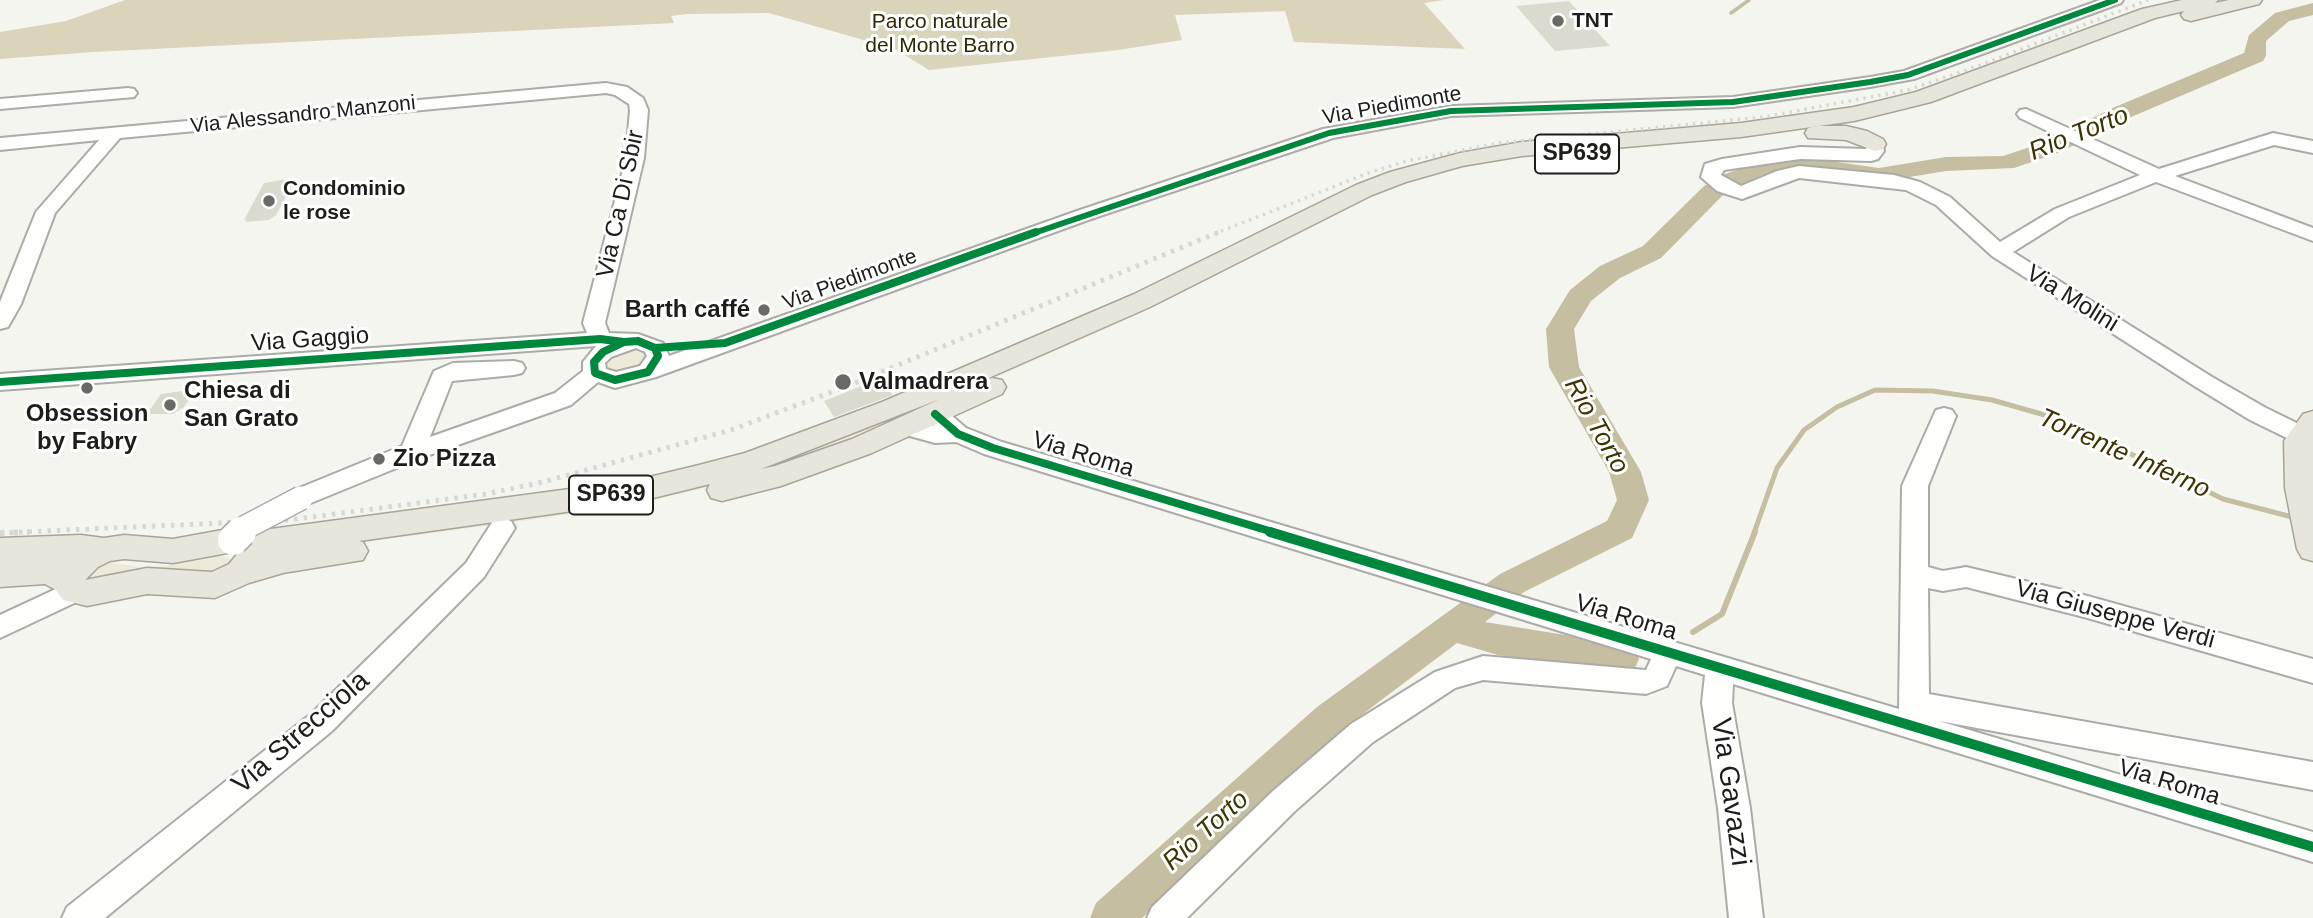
<!DOCTYPE html>
<html>
<head>
<meta charset="utf-8">
<style>
  body { margin:0 }
  canvas { display:block; background:#f5f5f0 }
</style>
</head>
<body>
<canvas width="2313" height="918"></canvas>
<script>
const ctx = document.querySelector('canvas').getContext('2d');
ctx.lineJoin = 'round';
function fillPath(path, color) { ctx.fillStyle = color; ctx.fill(path, 'evenodd'); }
const toPath = rows => new Path2D(rows.map(r => 'M' + r).join(''));
function trace(path, color, width, dash) { ctx.strokeStyle = color; ctx.lineWidth = width; ctx.lineCap = dash ? 'butt' : 'round'; ctx.setLineDash(dash || []); ctx.stroke(path); }
function write(font, color, halo, rows, align = 'center') {
  ctx.font = font + ' Arial,sans-serif'; ctx.lineWidth = 6; ctx.setLineDash([]); ctx.textBaseline = 'middle'; ctx.strokeStyle = halo; ctx.fillStyle = color; for (const [text, x, y, turn = 0] of rows) {
    ctx.save(); ctx.translate(x, y); ctx.rotate((+turn || 0) * Math.PI / 180); ctx.textAlign = isNaN(turn) ? turn : align; if (halo) ctx.strokeText(text, 0, 0); ctx.fillText(text, 0, 0); ctx.restore();
  }
}
fillPath(toPath([
  [2227,0,2235,0,2156,19,1958,93,1851,121,1754,135,1552,152,1503,159,1426,176,1372,196,1139,314,940,402,935,399,1156,303,1341,209,1393,186,1440,171,1505,157,1835,122,2162,15],
  [629,347,639,348,647,353,646,364,627,375,605,370,605,360],
  [883,420,889,425,816,454,709,487,653,500,552,517,291,552,651,498,782,460],
  [219,556,228,557,232,562,217,574,159,570,92,580,90,577,98,565,107,562,141,567,164,566]
]), '#edead9');
fillPath(toPath([
  [125,0,1444,0,1424,3,1465,49,1294,42,1285,11,1175,15,1182,40,1118,50,929,70,895,49,769,13,687,14,671,16,674,23,93,52,0,59,0,32,66,21]
]), '#dad4bb');
trace(toPath([
  [1731,13,1749,0]
]), '#c5bea0', 3.5);
trace(toPath([
  [1754,533,1777,468,1804,430,1837,407,1875,390,1933,391,1992,400,2059,419,2223,499,2296,518]
]), '#c5bea0', 5);
trace(toPath([
  [1693,632,1722,614,1755,532]
]), '#c5bea0', 6);
fillPath(toPath([
  [2313,3,2313,15,2289,21,2266,41,2266,56,2263,61,2131,117,2058,153,2014,168,1946,171,1879,182,1809,172,1783,174,1743,184,1722,196,1661,258,1620,278,1591,301,1574,329,1579,367,1641,472,1649,500,1632,538,1524,592,1485,622,1621,644,1634,648,1639,659,1634,670,1621,674,1498,655,1457,643,1343,729,1142,918,1090,918,1096,903,1317,707,1500,574,1607,521,1617,500,1609,472,1549,367,1546,329,1570,290,1600,266,1643,246,1704,186,1725,174,1748,166,1783,160,1809,158,1879,168,1946,157,2003,156,2042,143,2115,107,2244,53,2249,35,2275,13,2313,3]
]), '#c5bea0');
fillPath(toPath([
  [1569,1,1610,46,1555,51,1516,6],
  [293,178,291,182,294,182,276,215,269,220,245,222,247,219,244,220,264,183],
  [879,379,893,395,834,417,824,401],
  [190,390,188,392,194,393,184,407,173,414,147,414,161,394]
]), '#dbdacf');
const minor = toPath([
  [2100,0,2123,0,2121,3,1914,79,1870,87,1733,107,1451,116,1333,138,1091,219,656,377,615,388,598,382,571,405,421,458,301,507,292,505,288,498,292,491,402,446,434,371,453,363,514,361,522,363,525,368,522,373,514,375,452,381,430,437,555,393,583,371,583,362,596,346,0,390,0,374,587,333,583,323,626,158,630,110,629,104,615,95,606,93,120,138,55,213,21,304,8,327,0,329,0,302,36,212,99,140,0,150,0,138,606,83,627,87,643,98,648,110,644,158,605,323,609,333,638,334,663,343,669,356,1077,211,1323,129,1451,106,1733,97,1870,77,1904,71,2100,0],
  [636,348,645,352,647,356,640,366,616,372,606,369,605,363,611,357,636,348],
  [128,88,134,89,137,93,134,97,0,109,0,99,128,88],
  [2026,109,2159,169,2273,133,2313,141,2313,153,2274,145,2175,176,2313,228,2313,241,2156,182,2069,217,2013,252,2212,377,2266,408,2309,429,2313,435,2309,441,2301,443,2293,441,2250,420,2196,387,1992,256,1936,205,1906,190,1799,178,1742,199,1717,191,1701,177,1705,164,1722,159,1800,147,1866,149,1868,140,1875,138,1882,140,1884,151,1878,159,1871,161,1800,159,1724,170,1721,175,1741,186,1777,171,1799,166,1894,175,1920,182,1950,197,2000,242,2055,209,2140,175,2020,118,2017,114,2020,110,2026,109],
  [935,406,943,408,966,428,1002,442,1899,709,1902,486,1936,410,1944,408,1952,410,1956,416,1928,486,1928,567,1943,571,1966,567,2084,595,2313,659,2313,683,2084,617,1966,587,1943,591,1928,588,1929,694,2313,762,2313,790,1939,721,2313,832,2313,862,1733,684,1732,703,1750,808,1763,918,1729,918,1718,808,1702,703,1705,675,1676,666,1667,686,1646,694,1483,680,1455,688,1373,742,1295,811,1187,918,1147,918,1152,907,1273,791,1351,724,1435,672,1483,656,1646,670,1651,659,984,454,956,442,935,443,899,433,895,427,899,421,907,419,934,426,923,414,927,408,935,406],
  [502,518,511,521,515,528,484,577,332,731,105,918,62,918,67,907,312,713,466,563,493,521,502,518],
  [75,580,85,584,89,591,85,598,0,638,0,615,75,580]
]);
const major = toPath([
  [2182,0,2218,0,2215,3,2229,0,2262,0,2259,4,2191,21,2184,19,2181,15,2184,11,2155,18,1931,102,1854,121,1741,137,1522,156,1462,166,1406,182,1372,195,1150,307,984,380,992,378,1002,380,1006,387,1002,394,872,453,781,486,722,501,711,498,707,490,710,484,637,502,359,541,363,542,368,551,363,560,283,573,249,583,215,598,147,594,87,606,63,600,56,590,45,584,0,587,0,538,81,535,104,538,124,535,173,539,233,528,248,532,637,480,699,465,745,453,882,402,1132,295,1356,185,1390,172,1460,153,1522,142,1741,123,1854,107,1916,92,2142,9,2182,0],
  [940,399,852,439,775,466,761,469,940,399],
  [233,552,238,553,229,564,212,572,147,568,85,580,98,567,110,561,124,559,173,563,233,552],
  [1816,126,1846,126,1867,131,1883,139,1886,144,1883,149,1875,151,1846,140,1808,138,1805,133,1808,128,1816,126],
  [2313,411,2313,561,2302,558,2297,549,2285,488,2284,441,2303,414,2313,411]
]);
trace(minor, '#ababa7', 4);
trace(major, '#a7a595', 3);
fillPath(minor, '#fefefd');
fillPath(major, '#e7e5dc');
trace(toPath([
  [1214,234,1371,172,1407,161,1499,143,1764,117,1908,90,1978,66,2148,0]
]), '#d7d7d6', 3.5, [2.5, 5]);
trace(toPath([
  [0,533,289,520,486,494,543,482,731,430,845,387,1219,232]
]), '#d7d7d6', 5, [3.5, 6]);
trace(toPath([
  [0,533,29,532]
]), '#d7d7d6', 6, [4.5, 9]);
const minorBridgeFar1 = toPath([
  [240,533,246,527,301,498]
]);
const minorBridge = toPath([
  [233,540,241,532]
]);
trace(minorBridgeFar1, '#ababa7', 26, []);
trace(minorBridge, '#ababa7', 33, []);
trace(minorBridgeFar1, '#fefefd', 23);
trace(minorBridge, '#fefefd', 30);
trace(toPath([
  [1031,234,1329,133,1451,111,1733,102,1870,82,1908,75,2115,0]
]), '#00873e', 6);
trace(toPath([
  [638,341,655,348,658,356,648,372,615,380,595,373,594,362,603,352,624,342,638,341],
  [655,348,725,343,1036,232],
  [0,382,600,339,624,342],
  [935,414,958,434,993,448,1276,533]
]), '#00873e', 8);
trace(toPath([
  [1270,532,2313,847]
]), '#00873e', 10);
for (const [x, y, r, color] of [
  [1558,21,7,"#696965"],
  [269,201,7,"#696965"],
  [764,310,7,"#696965"],
  [843,382,9,"#696965"],
  [87,388,7,"#696965"],
  [170,405,7,"#696965"],
  [379,459,7,"#696965"]
]) { const dot = new Path2D(); dot.arc(x, y, r, 0, 2 * Math.PI); ctx.fillStyle = color; ctx.fill(dot); trace(dot, '#fff', 2.5); }
write('bold 21px', '#1e1d1a', '#fff', [
  ["TNT",1572,21],
  ["Condominio",283,189],
  ["le rose",283,213]
], 'left');
write('21px', '#312905', '#fff', [
  ["Parco naturale",940,22],
  ["del Monte Barro",940,46]
]);
write('21px', '#1e1d1a', '#fff', [
  ["Via Piedimonte",1392,106,-10],
  ["Via Alessandro Manzoni",303,115,-6],
  ["Via Piedimonte",850,280,-20]
]);
for (const [x, y, w] of [
  [1577,154,84],
  [611,495,84]
]) { const box = new Path2D(); box.roundRect(x - w / 2, y - 19.5, w, 39, 5); ctx.fillStyle = '#fff'; ctx.fill(box); trace(box, '#1e1d1a', 2); }
write('bold 23px', '#1e1d1a', null, [
  ["SP639",1577,154],
  ["SP639",611,495]
]);
write('24px', '#1e1d1a', '#fff', [
  ["Via Ca Di Sbir",621,204,-78],
  ["Via Molini",2072,299,32],
  ["Via Gaggio",310,340,-4],
  ["Via Roma",1083,455,17],
  ["Via Giuseppe Verdi",2115,615,15],
  ["Via Roma",1626,618,17],
  ["Via Roma",2169,783,17]
]);
write('bold 24px', '#1e1d1a', '#fff', [
  ["Barth caffé",750,310,"right"],
  ["Valmadrera",859,382],
  ["Chiesa di",184,391],
  ["San Grato",184,419],
  ["Obsession",87,414,"center"],
  ["by Fabry",87,442,"center"],
  ["Zio Pizza",393,459]
], 'left');
write('italic 26px', '#3f3400', '#fff', [
  ["Rio Torto",2079,134,-22],
  ["Rio Torto",1596,426,61],
  ["Torrente Inferno",2124,454,24],
  ["Rio Torto",1206,831,-42]
]);
write('28px', '#1e1d1a', '#fff', [
  ["Via Strecciola",301,733,-41],
  ["Via Gavazzi",1730,792,82]
]);
</script>
</body>
</html>
